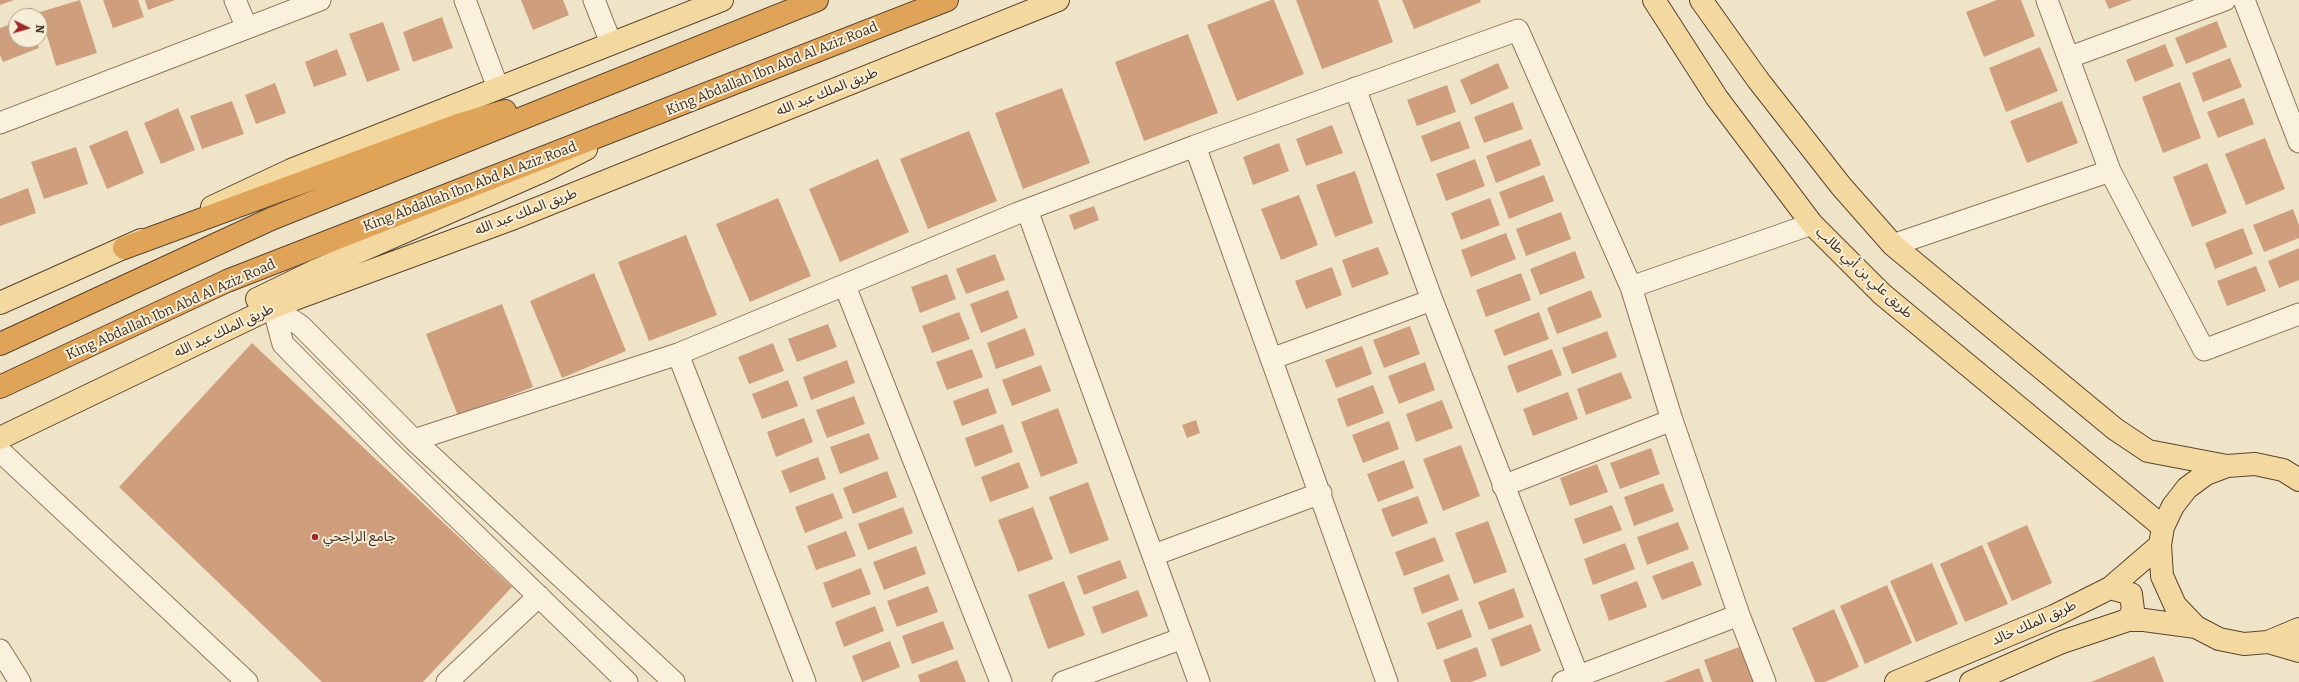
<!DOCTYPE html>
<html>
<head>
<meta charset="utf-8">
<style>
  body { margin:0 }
  #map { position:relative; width:2299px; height:682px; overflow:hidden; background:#f0e4c8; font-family:Bitter,serif }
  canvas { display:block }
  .north { position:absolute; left:8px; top:8px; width:40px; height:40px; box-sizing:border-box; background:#f7eed8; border:1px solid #ada18e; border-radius:50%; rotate:95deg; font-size:11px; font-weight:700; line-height:16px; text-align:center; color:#3d2e20 }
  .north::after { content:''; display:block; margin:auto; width:14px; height:18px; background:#9e2a2b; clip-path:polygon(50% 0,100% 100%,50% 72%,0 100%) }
</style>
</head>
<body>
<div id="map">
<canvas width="2299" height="682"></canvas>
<div class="north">N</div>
</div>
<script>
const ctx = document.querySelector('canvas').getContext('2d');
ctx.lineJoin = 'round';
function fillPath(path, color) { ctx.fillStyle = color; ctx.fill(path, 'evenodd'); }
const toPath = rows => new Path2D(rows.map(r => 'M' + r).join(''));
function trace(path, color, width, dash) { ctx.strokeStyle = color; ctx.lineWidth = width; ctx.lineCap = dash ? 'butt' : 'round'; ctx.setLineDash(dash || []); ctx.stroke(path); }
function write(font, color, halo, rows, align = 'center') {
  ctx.font = font + ' Bitter,"Noto Sans Arabic",serif'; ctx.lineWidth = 4; ctx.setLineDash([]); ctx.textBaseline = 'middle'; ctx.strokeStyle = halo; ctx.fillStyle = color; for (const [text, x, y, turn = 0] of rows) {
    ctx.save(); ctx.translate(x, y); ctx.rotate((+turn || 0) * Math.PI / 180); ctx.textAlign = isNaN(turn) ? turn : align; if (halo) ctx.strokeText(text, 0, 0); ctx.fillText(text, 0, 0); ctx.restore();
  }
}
fillPath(toPath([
  [0,0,14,0,0,5],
  [80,0,97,53,56,66,40,12],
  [103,0,138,0,144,17,113,28],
  [145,0,175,0,148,10],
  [521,0,563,0,569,15,533,30],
  [1271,0,1274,0,1304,74,1237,101,1207,25],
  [1296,0,1378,0,1393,42,1322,69],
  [1402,0,1480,0,1481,2,1414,29],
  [1997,0,2021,0,2035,36,1984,57,1966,12],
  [2105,0,2132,0,2109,9],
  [442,17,453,48,413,62,403,32],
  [2217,21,2227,47,2186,64,2175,38],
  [16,22,16,40,36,40,39,48,3,62,0,55,0,28],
  [383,22,400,70,367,82,349,34],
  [1188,34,1218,113,1144,141,1115,62],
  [2165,44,2174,66,2135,82,2126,60],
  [2040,47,2058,91,2006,112,1989,68],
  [337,49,347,75,314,87,305,62],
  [2230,58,2242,87,2203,102,2192,73],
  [1498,63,1509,88,1471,105,1460,80],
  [2180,82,2201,138,2163,153,2142,97],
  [275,83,286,113,256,124,245,95],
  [1447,85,1456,112,1417,126,1407,100],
  [1062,88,1090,163,1023,189,995,113],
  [2244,98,2254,124,2218,138,2207,112],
  [232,101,244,134,202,149,190,116],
  [2062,101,2078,143,2027,163,2010,121],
  [1513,102,1523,129,1484,143,1474,117],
  [178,108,195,150,161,164,144,123],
  [1460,121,1470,148,1431,162,1421,136],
  [1332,125,1343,153,1306,166,1296,139],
  [127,130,144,173,107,189,89,146],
  [969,131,997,201,928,229,900,159],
  [2265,138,2285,189,2246,205,2225,154],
  [1531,139,1541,165,1496,183,1486,156],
  [1279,143,1289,171,1253,185,1243,157],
  [76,147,88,184,44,199,31,162],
  [878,159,909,232,840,262,809,189],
  [1475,159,1485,186,1446,201,1436,174],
  [2207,163,2227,213,2192,227,2173,177],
  [1355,171,1373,223,1335,237,1316,185],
  [1544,175,1554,201,1509,219,1499,192],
  [28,188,36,213,0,226,0,199],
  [1299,195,1318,245,1281,260,1261,209],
  [778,198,811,276,750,302,716,224],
  [1490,198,1500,225,1461,240,1451,213],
  [1094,206,1099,220,1074,230,1069,215],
  [2293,209,2299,225,2299,238,2264,252,2253,225],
  [1561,212,1571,239,1526,256,1516,229],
  [2243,228,2253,254,2215,269,2205,243],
  [1506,233,1516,259,1471,277,1461,250],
  [686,235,717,315,649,341,618,262],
  [1378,247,1389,274,1352,288,1342,260],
  [2299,248,2299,280,2279,288,2268,261],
  [1575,251,1585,278,1540,295,1530,269],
  [995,254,1005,280,966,294,956,269],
  [2256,266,2266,291,2227,306,2217,281],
  [1332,267,1342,295,1306,309,1295,281],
  [594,273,626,351,562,378,530,301],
  [1521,273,1531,300,1486,317,1476,290],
  [947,274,956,299,920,313,911,287],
  [1008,290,1018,318,981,333,970,304],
  [1591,290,1602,317,1557,334,1547,308],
  [502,304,533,387,458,416,426,334],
  [959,312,970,339,932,353,922,326],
  [1539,312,1549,339,1504,356,1494,330],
  [828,324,837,347,797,362,788,339],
  [1410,326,1420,354,1384,368,1373,340],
  [1025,328,1035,355,996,369,987,343],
  [1607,331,1617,357,1572,374,1562,348],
  [252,343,512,587,423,682,322,682,119,487],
  [773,343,784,371,749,384,738,357],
  [1362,346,1372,374,1336,388,1325,360],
  [972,349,983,377,947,390,936,362],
  [1552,349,1562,375,1517,393,1507,366],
  [847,360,855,383,811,400,803,377],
  [1425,362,1435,390,1399,404,1388,376],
  [1041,365,1051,391,1012,406,1002,380],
  [1621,372,1632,398,1586,415,1577,389],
  [788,380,798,406,762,419,752,394],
  [1373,385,1384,413,1347,427,1337,399],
  [988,388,997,413,962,426,953,401],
  [1568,392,1578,419,1533,436,1523,409],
  [854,396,865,424,827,438,816,410],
  [1442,400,1453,428,1416,442,1406,414],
  [1058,408,1078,463,1041,477,1021,422],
  [804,418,813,442,776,457,767,432],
  [1196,420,1200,433,1187,438,1182,425],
  [1389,421,1399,449,1363,463,1352,435],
  [1003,424,1013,452,975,467,965,438],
  [869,433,879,459,840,474,830,447],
  [1461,445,1480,496,1443,511,1423,459],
  [1651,448,1660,474,1620,489,1610,463],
  [818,457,826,479,790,493,781,471],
  [1404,460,1414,488,1378,502,1367,474],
  [1019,462,1029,488,990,502,981,477],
  [1597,464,1608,492,1570,506,1560,478],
  [887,471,897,497,853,514,843,488],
  [1088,482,1109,540,1070,554,1049,497],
  [1663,483,1674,511,1634,526,1624,497],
  [833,493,843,518,805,533,795,507],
  [1418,496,1428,523,1392,537,1381,509],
  [1612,505,1622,530,1583,544,1574,519],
  [903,507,913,533,868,550,858,524],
  [1033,507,1053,559,1018,572,998,520],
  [1488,521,1507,572,1474,584,1455,533],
  [1678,522,1689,549,1647,565,1637,537],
  [2027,525,2052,583,2012,601,1987,543],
  [846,531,856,556,816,570,807,546],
  [1435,537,1444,561,1404,576,1395,552],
  [1625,543,1635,569,1593,585,1584,559],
  [1982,545,2008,604,1965,622,1940,564],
  [916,546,926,574,884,590,873,562],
  [1120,560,1127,578,1084,595,1077,576],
  [1693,561,1702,585,1662,600,1652,576],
  [1932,563,1958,624,1916,642,1890,581],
  [861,568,871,594,832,608,823,583],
  [1449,574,1459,600,1422,614,1413,588],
  [1064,581,1085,635,1048,649,1028,595],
  [1637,581,1647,607,1609,621,1600,595],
  [1887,585,1912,643,1865,664,1840,606],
  [928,586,938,612,897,627,887,601],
  [1514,588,1524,617,1489,630,1478,602],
  [1138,590,1148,616,1102,634,1092,607],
  [875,606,884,631,844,647,835,622],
  [1462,609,1472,637,1437,650,1427,623],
  [1834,609,1859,667,1825,682,1815,682,1792,628],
  [943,621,954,649,912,664,902,636],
  [1531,624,1541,651,1501,667,1491,639],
  [890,641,900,667,862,682,852,656],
  [1742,646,1755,682,1712,682,1704,660],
  [1477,647,1487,676,1471,682,1451,682,1443,660],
  [2154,656,2164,682,2091,682],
  [957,660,966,682,920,682,918,675],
  [1699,668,1704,682,1663,682]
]), '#cf9f7d');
const minor = toPath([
  [235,0,247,28],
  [465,0,498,88],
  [594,0,611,43],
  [2047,0,2110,171,2204,350,2299,314],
  [2244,0,2299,142],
  [2070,57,2225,0],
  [1355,88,1432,300,1578,676],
  [0,123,320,0],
  [1027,210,1183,638,1063,682],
  [1893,245,2110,171],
  [845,286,1001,682],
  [1631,287,1812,224],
  [273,307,301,326,414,440,674,682],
  [273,307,283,344,393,455,627,682],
  [678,354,805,682],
  [1271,359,1432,300],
  [414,440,678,354,1018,213,1195,146],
  [0,451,247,682],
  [1503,486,1672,420],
  [1154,555,1321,493],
  [1739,615,1765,682],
  [1183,638,1199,682],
  [0,650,20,682],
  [447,682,539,596],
  [1387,682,1195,146,1518,30,1631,287,1672,420,1739,615,1563,682]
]);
const major = toPath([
  [1654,0,1717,98,1812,224,1882,294,2163,527],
  [1701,0,1758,80,1841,186,1893,245,2115,429,2148,451,2227,466],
  [212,207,291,170,722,0],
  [257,299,317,270,543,171,586,149],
  [0,303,141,240],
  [0,438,273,307,509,220,1058,0],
  [2299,480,2283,470,2255,464,2227,466,2206,474,2187,488,2173,506,2163,527,2160,545,2162,576,2175,605,2196,627,2219,639,2244,644,2268,642,2299,629],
  [2110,588,2131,594,2133,610,2128,620],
  [2268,642,2299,651],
  [1896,682,2054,616,2110,588,2160,545],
  [1971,682,2062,642,2128,620,2144,620,2196,627]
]);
const highway = toPath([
  [124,248,458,125,505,111],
  [0,344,271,219,817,0],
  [0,387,227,281,947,0]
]);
trace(minor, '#8d765c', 23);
trace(major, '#5b4430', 24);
trace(highway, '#5b4430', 24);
trace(minor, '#faf1dc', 21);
trace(major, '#f3d9a0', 22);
trace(highway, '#e0a458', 22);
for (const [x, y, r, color] of [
  [315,537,4,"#9e2a2b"]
]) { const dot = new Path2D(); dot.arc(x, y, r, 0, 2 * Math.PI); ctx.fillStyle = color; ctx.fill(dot); trace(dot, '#f7eed8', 1.5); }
write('14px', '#3d2e20', '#f7eed8', [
  ["King Abdallah Ibn Abd Al Aziz Road",772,69,-22],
  ["طريق الملك عبد الله",827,92,-22],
  ["King Abdallah Ibn Abd Al Aziz Road",470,187,-21],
  ["طريق الملك عبد الله",526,212,-21],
  ["طريق علي بن أبي طالب",1864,273,43],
  ["King Abdallah Ibn Abd Al Aziz Road",171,310,-24],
  ["طريق الملك عبد الله",224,331,-25],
  ["طريق الملك خالد",2034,623,-24]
]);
write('14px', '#3d2e20', '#f7eed8', [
  ["جامع الراجحي",323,537]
], 'left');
</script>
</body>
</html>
